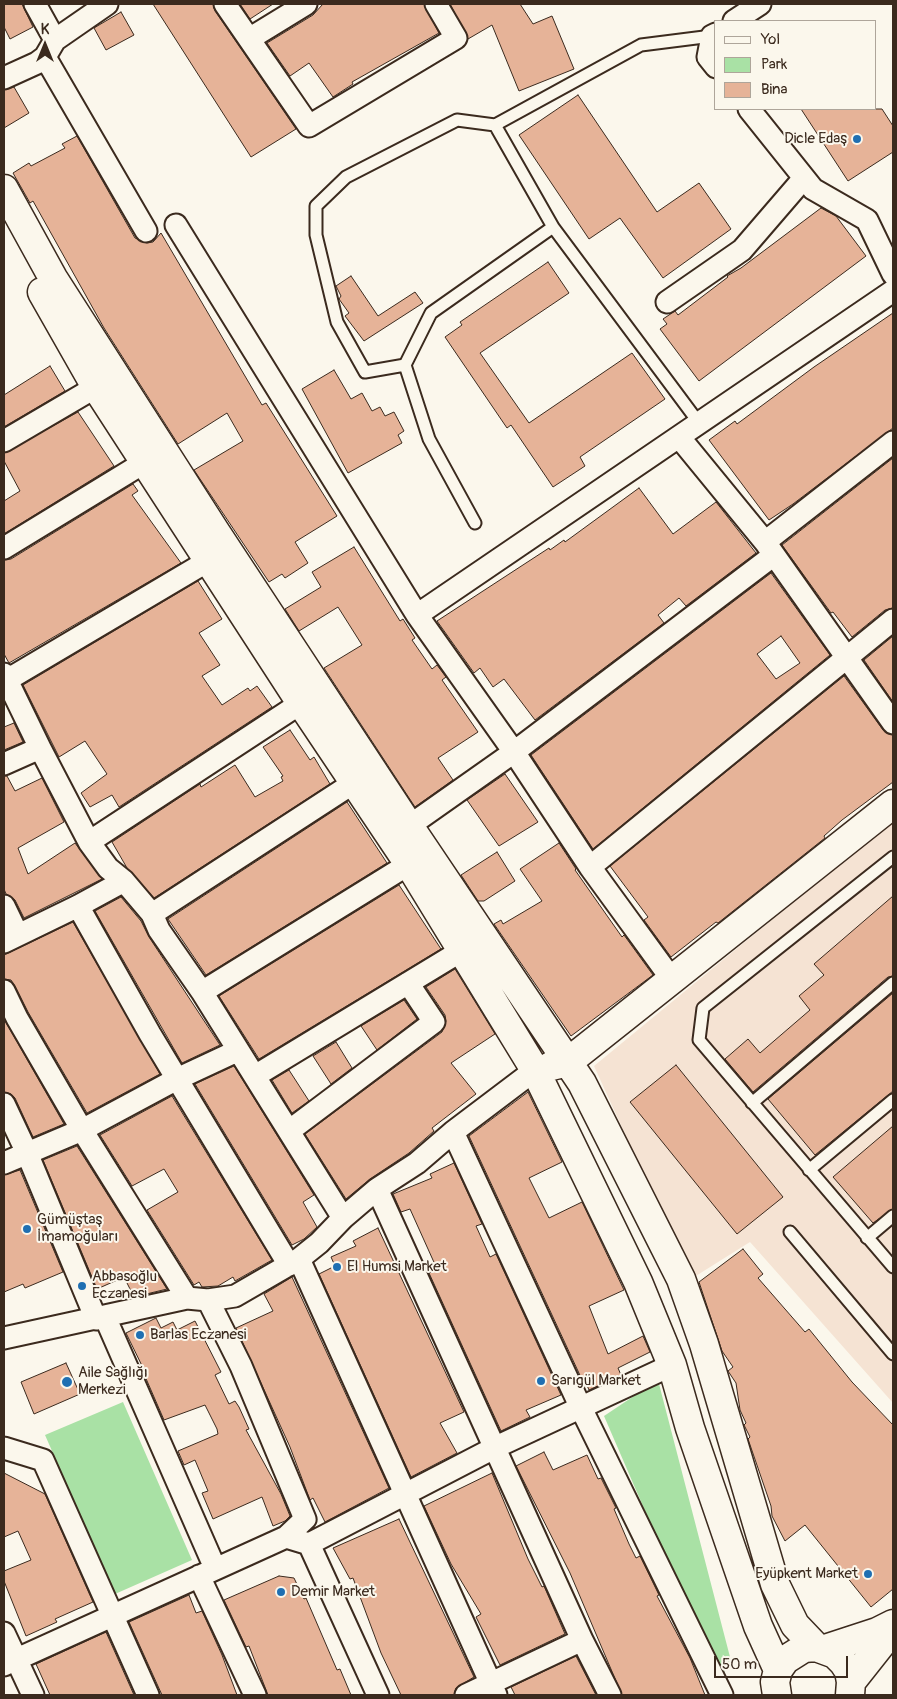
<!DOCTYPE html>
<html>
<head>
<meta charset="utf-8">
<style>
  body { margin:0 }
  #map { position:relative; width:897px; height:1699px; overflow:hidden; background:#fbf7ec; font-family:Pangolin,sans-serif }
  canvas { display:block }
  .frame { position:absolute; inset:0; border:5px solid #3b2a1e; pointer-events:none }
  .legend { position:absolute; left:714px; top:20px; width:162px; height:90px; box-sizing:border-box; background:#fbf7ec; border:1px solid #aea59a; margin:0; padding:6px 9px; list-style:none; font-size:15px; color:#3b2a1e }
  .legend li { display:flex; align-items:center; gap:10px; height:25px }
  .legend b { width:25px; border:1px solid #aea59a }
  .north { position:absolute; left:20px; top:20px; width:50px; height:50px; -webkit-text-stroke:4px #fbf7ec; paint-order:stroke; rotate:0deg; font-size:14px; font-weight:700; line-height:20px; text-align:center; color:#3b2a1e }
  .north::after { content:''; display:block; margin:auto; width:18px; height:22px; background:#3b2a1e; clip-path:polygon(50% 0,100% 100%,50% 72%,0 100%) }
  .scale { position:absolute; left:714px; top:1656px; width:134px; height:22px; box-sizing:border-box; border:2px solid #3b2a1e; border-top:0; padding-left:6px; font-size:15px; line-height:18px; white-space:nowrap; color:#3b2a1e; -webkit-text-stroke:4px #fbf7ec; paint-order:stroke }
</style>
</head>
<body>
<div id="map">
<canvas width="897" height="1699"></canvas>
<div class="frame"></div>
<ul class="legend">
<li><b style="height:6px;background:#fbf7ec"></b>Yol</li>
<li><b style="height:14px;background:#a9e1a5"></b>Park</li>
<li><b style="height:14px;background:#e6b398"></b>Bina</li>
</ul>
<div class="north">K</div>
<div class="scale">50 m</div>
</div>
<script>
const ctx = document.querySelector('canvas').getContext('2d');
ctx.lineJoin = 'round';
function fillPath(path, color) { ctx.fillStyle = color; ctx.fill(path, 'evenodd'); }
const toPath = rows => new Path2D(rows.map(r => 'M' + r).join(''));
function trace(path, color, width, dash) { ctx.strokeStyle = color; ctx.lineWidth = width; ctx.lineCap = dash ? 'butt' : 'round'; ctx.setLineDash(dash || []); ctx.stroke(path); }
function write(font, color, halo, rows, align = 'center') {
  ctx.font = font + ' Pangolin,sans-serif'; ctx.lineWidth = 4; ctx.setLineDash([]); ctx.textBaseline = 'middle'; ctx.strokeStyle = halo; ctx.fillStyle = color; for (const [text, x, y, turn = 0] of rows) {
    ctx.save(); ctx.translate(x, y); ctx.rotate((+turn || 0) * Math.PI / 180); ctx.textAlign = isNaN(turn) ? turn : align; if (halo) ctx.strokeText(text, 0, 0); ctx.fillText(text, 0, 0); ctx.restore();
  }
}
fillPath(toPath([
  [893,820,893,1403,750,1242,691,1279,594,1066]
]), '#f5e3d3');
fillPath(toPath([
  [658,1380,730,1657,729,1666,723,1673,716,1675,604,1416],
  [123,1402,192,1560,115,1594,45,1435]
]), '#a9e1a5');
const building = toPath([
  [4,4,22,4,33,27,10,39,4,27,4,4],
  [153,4,213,4,215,11,296,129,251,157,153,4],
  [240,4,273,4,250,19,240,4],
  [323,4,424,4,439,33,352,82,353,84,333,97,309,63,290,76,267,43,313,15,323,4],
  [450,4,520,4,533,24,552,16,574,69,519,91,492,25,468,39,450,4],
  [121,12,134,35,106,50,94,28,121,12],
  [14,87,29,113,4,128,4,90,14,87],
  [578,95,657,212,699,183,731,229,663,278,620,218,589,239,519,135,578,95],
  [801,109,882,109,893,126,893,152,848,181,801,109],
  [77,136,135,238,147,243,153,242,161,233,262,405,266,403,337,516,295,542,308,563,285,578,282,574,269,582,194,470,243,441,227,413,178,444,104,328,33,201,30,203,13,173,29,163,31,166,65,148,62,144,77,136],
  [821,208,836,216,866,256,699,381,660,329,667,324,663,319,675,311,678,315,728,277,727,276,741,268,821,208],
  [548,262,569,293,480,353,529,423,632,353,665,399,580,457,585,466,553,487,511,425,507,428,445,337,462,325,460,322,548,262],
  [351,276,378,316,415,292,423,303,364,341,345,316,349,313,339,299,341,296,336,286,351,276],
  [893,313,893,428,793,504,769,520,709,440,735,421,737,424,814,367,893,313],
  [50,366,65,391,4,427,4,395,50,366],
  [334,370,351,399,362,393,372,411,380,407,385,416,394,412,404,431,398,435,402,443,348,473,302,389,334,370],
  [78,412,114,466,4,534,4,501,20,491,4,461,4,453,78,412],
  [893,458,893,608,885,610,852,637,833,612,831,613,782,545,893,458],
  [133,484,138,491,132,495,181,563,9,663,4,654,4,560,11,559,133,484],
  [639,488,673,534,716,502,756,553,686,606,679,598,658,615,664,623,535,720,504,679,493,687,480,668,474,673,437,621,549,548,550,550,564,540,565,542,639,488],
  [354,547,400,621,403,619,415,638,412,640,432,669,437,665,446,677,442,680,478,732,438,758,453,780,415,807,324,668,362,645,338,607,299,631,285,609,321,587,312,572,354,547],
  [771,573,830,655,593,849,531,755,771,573],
  [781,636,800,663,776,679,757,654,781,636],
  [198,581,222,619,199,633,220,665,202,676,222,705,248,688,250,691,257,686,272,707,119,807,112,795,90,807,81,793,107,774,85,741,59,757,23,685,198,581],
  [893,636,893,702,864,660,893,636],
  [844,676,883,730,893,735,893,782,842,820,824,836,825,838,718,923,716,922,671,957,644,920,648,917,610,866,844,676],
  [14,723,23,742,4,750,4,727,14,723],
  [290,730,310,760,314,757,330,784,154,898,127,868,112,842,200,784,201,787,235,765,255,797,283,781,281,777,283,776,263,747,290,730],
  [505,774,538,822,499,846,467,800,505,774],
  [4,776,7,776,15,791,42,778,64,822,18,848,28,874,75,843,102,879,24,918,15,900,6,894,4,889,4,776],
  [347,802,387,863,206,975,168,919,347,802],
  [559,843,576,869,575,870,622,937,624,935,653,975,571,1036,494,924,501,920,503,924,542,901,520,869,559,843],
  [497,852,515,881,484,901,478,901,461,875,497,852],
  [399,885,441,949,259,1059,219,996,399,885],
  [893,896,893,976,888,977,753,1092,725,1059,748,1039,760,1053,810,1010,799,996,824,975,814,964,893,896],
  [121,897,141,921,149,937,220,1045,182,1063,95,911,121,897],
  [73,922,160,1074,87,1113,28,1012,15,986,11,980,4,979,4,955,73,922],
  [455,969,495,1034,451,1063,476,1094,432,1128,434,1131,409,1153,370,1179,346,1199,305,1134,442,1032,446,1021,445,1015,426,987,455,969],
  [893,993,893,1091,815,1155,768,1099,893,993],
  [404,1000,417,1019,377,1050,361,1026,404,1000],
  [4,1019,64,1124,33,1137,15,1098,11,1094,4,1092,4,1019],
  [336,1042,352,1068,331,1084,313,1056,336,1042],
  [676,1065,783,1197,737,1234,630,1102,676,1065],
  [234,1066,314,1195,303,1202,317,1227,304,1239,292,1245,195,1084,234,1066],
  [289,1070,309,1101,292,1113,272,1080,289,1070],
  [528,1092,562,1162,529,1178,549,1218,582,1202,624,1290,589,1306,608,1354,643,1336,650,1352,618,1368,621,1375,589,1390,586,1383,584,1384,469,1136,528,1092],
  [172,1096,272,1260,235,1281,233,1277,218,1286,202,1287,199,1282,194,1285,147,1210,178,1192,164,1169,132,1186,100,1135,172,1096],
  [893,1126,893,1209,873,1223,833,1177,893,1126],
  [77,1146,167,1289,134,1297,124,1277,97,1289,43,1160,77,1146],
  [454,1163,482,1224,476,1226,490,1257,496,1254,561,1395,526,1410,530,1417,501,1431,429,1273,437,1269,410,1209,401,1212,393,1194,432,1178,430,1174,454,1163],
  [20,1170,63,1272,25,1288,23,1284,4,1292,4,1175,20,1170],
  [378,1228,464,1412,440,1423,457,1453,411,1477,319,1274,335,1266,331,1257,356,1246,353,1241,378,1228],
  [743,1249,763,1274,758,1278,805,1332,809,1329,852,1382,893,1425,893,1589,871,1607,805,1525,785,1541,772,1516,771,1506,748,1439,750,1437,744,1425,746,1423,740,1410,736,1383,728,1371,733,1367,722,1351,699,1282,743,1249],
  [292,1277,389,1488,325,1522,313,1498,310,1500,290,1447,236,1328,273,1311,264,1294,292,1277],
  [156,1318,161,1328,173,1322,177,1330,195,1321,221,1372,215,1375,229,1404,235,1401,239,1407,249,1429,246,1430,281,1494,290,1516,285,1521,273,1526,262,1497,213,1519,202,1493,208,1491,195,1460,184,1465,178,1451,218,1434,217,1429,205,1405,164,1420,144,1374,146,1374,126,1333,156,1318],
  [66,1363,80,1394,34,1414,21,1382,66,1363],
  [544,1452,553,1470,587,1455,598,1479,601,1478,616,1508,614,1509,629,1544,636,1558,640,1556,659,1595,657,1596,690,1658,705,1695,622,1695,570,1573,516,1466,544,1452],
  [4,1473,45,1494,93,1602,55,1619,57,1622,26,1636,4,1581,4,1571,31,1560,18,1531,4,1537,4,1473],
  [492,1473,528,1559,542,1587,544,1586,565,1634,500,1665,476,1617,481,1614,451,1564,424,1506,492,1473],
  [399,1519,474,1677,456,1688,454,1695,401,1695,381,1653,353,1578,350,1579,333,1548,399,1519],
  [279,1576,294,1578,304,1599,306,1598,337,1670,340,1669,351,1695,268,1695,249,1646,246,1647,224,1600,279,1576],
  [189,1595,196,1613,202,1611,222,1655,237,1695,162,1695,157,1684,129,1622,189,1595],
  [106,1632,134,1695,50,1695,36,1664,106,1632],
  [576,1656,596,1695,515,1695,511,1687,576,1656]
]);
fillPath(building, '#e6b398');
trace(building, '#3b2a1e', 1);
const lane = toPath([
  [495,125,553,227,699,423],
  [405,365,365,372,337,322,316,235,316,206,346,177,457,120,495,125,641,45,712,36],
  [475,523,429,439,405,365,431,313,553,227],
  [893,857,703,1008,699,1040,893,1267],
  [752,1103,893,983],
  [809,1170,893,1100],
  [790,1232,893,1354],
  [867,1238,893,1216]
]);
const street = toPath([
  [35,4,55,40],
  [225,4,309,126,456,38,436,4],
  [734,21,760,4],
  [716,34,712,36,708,57,716,67],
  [249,39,306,4],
  [45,57,146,231],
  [4,78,37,63,45,57,55,40,107,4],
  [749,109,813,189,867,220,893,274],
  [176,225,417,615,514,752,590,867,673,981],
  [667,302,742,250,804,178],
  [679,437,765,542,893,723],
  [4,441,96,387],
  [765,542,893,442],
  [4,548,145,462],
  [417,615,893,291],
  [4,674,7,680,208,561],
  [7,680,40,748],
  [4,764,40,748,89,842,108,868,124,881,152,914,159,930,202,992,343,1218],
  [409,826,514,752,774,555],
  [89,842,301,703],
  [590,867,893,620],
  [4,906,18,935],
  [78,906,150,1034,289,1265],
  [152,914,355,782],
  [4,942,78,906,124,881],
  [4,991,17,1018,82,1130,187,1298],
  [202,992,409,864],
  [255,1076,461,951],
  [4,1104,27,1153,96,1319],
  [289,1131,434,1022,408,983],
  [453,1132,580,1406,722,1695],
  [4,1163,82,1130,177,1079,237,1051],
  [377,1189,582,1640],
  [299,1259,496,1695],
  [208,1300,241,1366,305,1519,286,1537],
  [105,1317,215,1568],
  [4,1338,187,1298,208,1300,235,1296,299,1259,319,1243,343,1218,377,1189,417,1163,453,1132,535,1070],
  [4,1448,43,1460,148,1695],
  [309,1544,496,1447,672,1365],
  [199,1576,255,1695],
  [4,1633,33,1695],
  [4,1665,286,1537,309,1544,378,1695],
  [466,1695,582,1640,610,1695]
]);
const secondary = toPath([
  [4,189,53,278,215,531,409,826,582,1083,681,1279,704,1344,775,1584,795,1625,816,1647],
  [42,292,96,387,301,703,409,864,535,1070,638,1282,672,1365,690,1428,758,1626,778,1670],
  [551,1066,568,1062,893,804],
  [825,1649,877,1632,893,1624],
  [851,1682,893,1629],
  [777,1695,775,1682,778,1670,785,1660,804,1648,816,1647,835,1654,843,1662,849,1671,851,1682,850,1695]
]);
trace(lane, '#3b2a1e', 15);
trace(street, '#3b2a1e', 25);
trace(secondary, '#3b2a1e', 31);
trace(lane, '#fbf7ec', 11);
trace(street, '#fbf7ec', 21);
trace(secondary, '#fbf7ec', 28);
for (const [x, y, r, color] of [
  [857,139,5,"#1f6fb2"],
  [27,1229,5,"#1f6fb2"],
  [337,1267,5,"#1f6fb2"],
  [82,1286,5,"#1f6fb2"],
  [140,1335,5,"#1f6fb2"],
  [541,1381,5,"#1f6fb2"],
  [67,1382,6,"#1f6fb2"],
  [868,1574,5,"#1f6fb2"],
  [281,1592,5,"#1f6fb2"]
]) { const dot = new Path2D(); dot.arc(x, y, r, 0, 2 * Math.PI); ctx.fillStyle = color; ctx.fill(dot); trace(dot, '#fbf7ec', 2); }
write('15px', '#3b2a1e', '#fbf7ec', [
  ["Dicle Edaş",847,139,"right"],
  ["Gümüştaş",37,1220],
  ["İmamoğuları",37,1237],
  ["El Humsi Market",347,1267],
  ["Abbasoğlu",92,1277],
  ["Eczanesi",92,1294],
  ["Barlas Eczanesi",150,1335],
  ["Aile Sağlığı",78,1373],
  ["Merkezi",78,1390],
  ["Sarıgül Market",551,1381],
  ["Eyüpkent Market",858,1574,"right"],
  ["Demir Market",291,1592]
], 'left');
</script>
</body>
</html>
